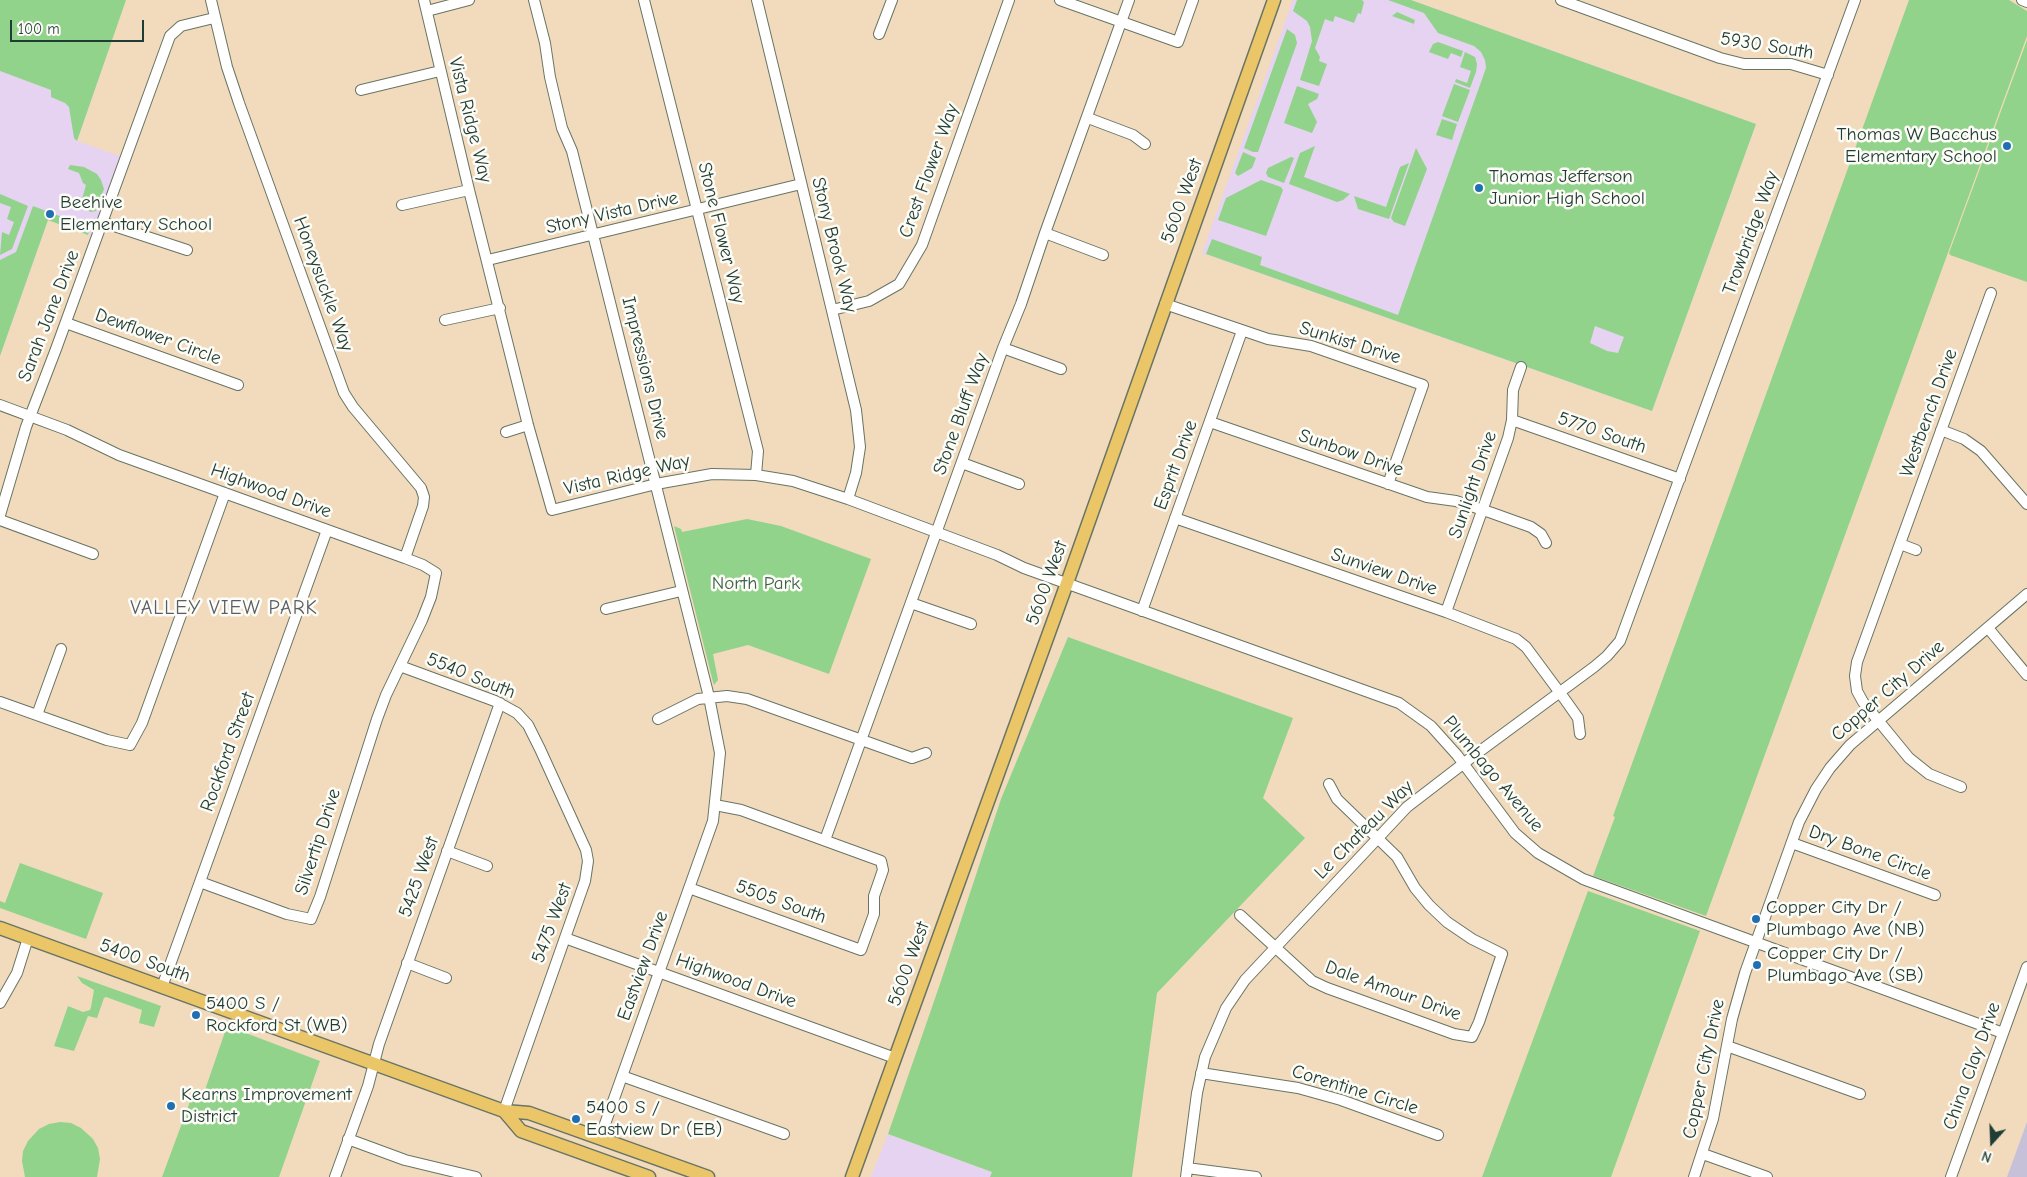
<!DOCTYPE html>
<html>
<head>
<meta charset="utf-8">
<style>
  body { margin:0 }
  #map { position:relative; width:2027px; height:1177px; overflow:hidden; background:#f1dbbc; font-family:"Comic Neue",sans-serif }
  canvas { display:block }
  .north { position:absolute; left:1967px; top:1117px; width:50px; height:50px; -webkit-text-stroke:4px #fdfcf7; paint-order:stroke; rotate:200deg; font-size:14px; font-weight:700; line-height:20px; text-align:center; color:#1f3d34 }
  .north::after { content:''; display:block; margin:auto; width:18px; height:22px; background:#1f3d34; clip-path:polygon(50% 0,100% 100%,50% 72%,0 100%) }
  .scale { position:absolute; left:10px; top:20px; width:134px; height:22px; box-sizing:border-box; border:2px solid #1f3d34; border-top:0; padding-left:6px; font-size:15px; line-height:18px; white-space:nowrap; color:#1f3d34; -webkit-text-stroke:4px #fdfcf7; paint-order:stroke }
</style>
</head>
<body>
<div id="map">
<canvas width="2027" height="1177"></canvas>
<div class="north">N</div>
<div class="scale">100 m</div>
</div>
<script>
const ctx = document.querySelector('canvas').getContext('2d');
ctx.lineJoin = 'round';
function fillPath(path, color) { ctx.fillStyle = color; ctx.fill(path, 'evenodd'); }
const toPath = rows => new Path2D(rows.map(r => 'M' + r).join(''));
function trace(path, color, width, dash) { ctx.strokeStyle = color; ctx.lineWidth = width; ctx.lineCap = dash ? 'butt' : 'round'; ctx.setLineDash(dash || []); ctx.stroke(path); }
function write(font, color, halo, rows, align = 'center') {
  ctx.font = font + ' "Comic Neue",sans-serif'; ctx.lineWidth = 5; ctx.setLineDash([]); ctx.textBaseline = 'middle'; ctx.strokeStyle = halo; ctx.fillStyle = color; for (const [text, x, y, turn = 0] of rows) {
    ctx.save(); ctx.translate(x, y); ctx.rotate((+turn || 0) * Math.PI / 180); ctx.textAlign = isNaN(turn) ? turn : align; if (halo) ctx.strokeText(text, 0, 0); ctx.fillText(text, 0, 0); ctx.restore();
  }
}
fillPath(toPath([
  [1293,0,1411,0,1756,124,1652,411,1202,253],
  [0,71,90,104,77,141,120,156,92,236,48,220,0,356],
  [888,1134,992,1172,990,1177,871,1177]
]), '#e5d3f1');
fillPath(toPath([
  [2027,1122,2027,1177,2007,1177]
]), '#c7c0d9');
fillPath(toPath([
  [0,0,126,0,77,141,74,138,69,107,65,103,51,97,51,90,0,71],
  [1297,0,1362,0,1364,2,1361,14,1358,13,1354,23,1335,16,1333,22,1325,19,1315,48,1320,57,1319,61,1327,64,1319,86,1300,80,1312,41,1310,27,1307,21,1293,11],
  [1388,0,1411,0,1756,124,1652,411,1206,254,1212,239,1262,257,1260,265,1398,315,1486,68,1485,60,1481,52,1474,46,1438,33,1424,13],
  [1595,326,1624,337,1618,353,1607,351,1590,343],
  [1909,0,2009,0,2027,11,2027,36,1706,916,1593,876,1615,817,1613,816],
  [1397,12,1415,20,1411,34,1414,24,1392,16],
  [1287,29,1295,35,1297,43,1258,152,1253,152,1244,148],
  [2027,40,2027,282,1950,255,1949,253],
  [1438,42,1463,51,1461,57,1451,53,1448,59,1429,52,1433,44],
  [1465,52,1475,57,1477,64,1476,72,1470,88,1455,82,1456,79,1467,83,1471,71,1460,67],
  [1454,84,1470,90,1458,122,1442,116],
  [1297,86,1319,94,1317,99,1308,104,1317,122,1312,133,1284,123],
  [1442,119,1457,124,1452,140,1436,135],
  [1315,146,1304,177,1350,194,1343,200,1337,202,1289,184,1300,153],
  [1416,148,1427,169,1405,226,1394,222,1391,218],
  [1243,152,1256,158,1252,168,1238,176,1235,173],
  [1291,157,1294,158,1284,183,1268,177,1266,173,1268,168],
  [1409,163,1389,219,1358,209,1354,196,1386,207,1400,167],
  [70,165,84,167,97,174,101,180,104,189,96,211,91,212,80,206,86,185,83,183,79,173,68,169],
  [1261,180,1281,187,1283,190,1266,236,1218,220,1226,198],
  [0,194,28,206,12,249,0,255,2,232,9,235,14,222,7,219,11,207,0,203],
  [33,206,86,226,89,231,88,235,48,220,0,356,0,260,16,252],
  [747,519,781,526,871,559,829,674,748,645,713,654,718,680,714,685,713,682,674,526,681,529,682,532],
  [1068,637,1293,718,1263,798,1305,838,1157,993,1132,1177,990,1177,992,1172,888,1134,940,984,1001,799],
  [20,863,103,893,86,939,0,908,0,901,5,903],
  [1588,891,1700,931,1611,1177,1482,1177],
  [77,976,161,1006,154,1027,139,1023,142,1010,106,997,104,998,97,1018,88,1016,74,1051,54,1046,68,1006,83,1012,90,1010,91,1007,94,990,82,983],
  [227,1026,320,1061,279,1177,162,1177,195,1088,203,1091,205,1090],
  [60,1122,71,1123,81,1128,93,1139,98,1148,100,1159,97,1177,25,1177,22,1161,23,1151,28,1141,39,1129,49,1124]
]), '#91d38b');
const minor = toPath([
  [211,0,227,67,239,103,344,393,353,407,421,488,424,497,423,506,405,558],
  [424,0,469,190,528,425,552,510,656,484,712,474,756,475,793,481,848,499,997,555,1024,568,1399,703,1431,726,1457,755,1515,833,1538,853,1583,879,2003,1033],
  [534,0,545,43,550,77,562,128,572,151,709,697,720,753,713,821,600,1138],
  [644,0,758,451,756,475],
  [757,0,856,410,860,447,856,473,848,499],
  [1060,0,1178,42,1193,0],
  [1561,0,1720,58,1744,64,1791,64,1828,75],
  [2022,0,2027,2],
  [427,11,469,0],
  [879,34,892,0],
  [361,90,440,71],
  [1088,118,1133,135,1145,144],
  [402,205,469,190],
  [102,222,187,250],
  [1045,233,1103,255],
  [488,260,801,184],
  [1165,304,1268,339,1311,346,1423,385,1388,484],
  [832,310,869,301,899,284,922,245,1009,0],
  [445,320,500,308],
  [66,323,238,385],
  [1003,348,1061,369],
  [0,405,67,430,119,455,405,558,423,565,436,573,431,597,422,620,386,695,377,719,320,897,311,919,287,914,200,882],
  [1512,420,1680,479],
  [1210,422,1427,497,1456,501,1492,513,1531,527,1541,534,1546,543],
  [1941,430,1964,439,1981,451,2027,504],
  [506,432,528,425],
  [962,463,1019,484],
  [0,515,26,427,56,349,170,36,181,26,214,18],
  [1175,518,1446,612,1516,639,1526,647,1566,701,1578,718,1580,734],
  [0,520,93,554],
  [1900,544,1916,550],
  [911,603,971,624],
  [606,609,681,591],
  [1142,611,1242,331],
  [1446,612,1508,438,1512,420,1513,390,1521,367],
  [1988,628,2027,675],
  [400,666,495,701,517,713,528,725,540,749,586,850,588,861,585,881,504,1111],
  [0,702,107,740,130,745,142,723,225,493],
  [37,715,61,649],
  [658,719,698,699,727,696,747,699,912,758,926,753],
  [1961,787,1929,774,1909,758,1863,702,1857,691,1855,676,1857,662,1991,293],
  [825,840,1003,348,1021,304,1045,233,1129,0],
  [1792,843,1935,895],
  [447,851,487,866],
  [689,888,861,950,874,914,874,896,883,870,881,861,741,810,715,805],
  [1240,915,1312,981,1327,988,1454,1034,1472,1037,1479,1022,1502,954,1472,939,1447,922,1429,905,1415,888,1397,857,1337,799,1329,784],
  [565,938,895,1058],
  [407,963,446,978],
  [162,987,327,530],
  [0,1003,17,973,28,938],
  [1727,1046,1860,1094],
  [1201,1073,1298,1088,1341,1100,1438,1135],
  [622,1076,784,1134],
  [348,1139,405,1160,476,1177],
  [1703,1154,1767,1177],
  [1187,1168,1256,1177],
  [335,1177,368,1086,379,1044,500,703],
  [1186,1177,1197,1093,1205,1057,1226,1008,1245,980,1407,807,1472,757,1594,667,1607,656,1620,641,1855,0],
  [1694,1177,1713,1119,1732,1019,1745,973,1799,822,1816,789,1830,768,1850,745,2027,594],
  [1951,1177,2027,967]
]);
const major = toPath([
  [0,928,504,1111,529,1113,708,1177],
  [504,1111,521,1131,649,1177],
  [852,1177,1067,583,1274,0]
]);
trace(minor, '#687464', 12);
trace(major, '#687464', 15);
trace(minor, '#fff', 10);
trace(major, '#ebc669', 12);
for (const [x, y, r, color] of [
  [2007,146,5,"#1f6fb2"],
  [1479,188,5,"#1f6fb2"],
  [50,214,5,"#1f6fb2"],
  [1756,919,5,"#1f6fb2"],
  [1757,965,5,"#1f6fb2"],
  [196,1015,5,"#1f6fb2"],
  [171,1106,5,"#1f6fb2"],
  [576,1119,5,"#1f6fb2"]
]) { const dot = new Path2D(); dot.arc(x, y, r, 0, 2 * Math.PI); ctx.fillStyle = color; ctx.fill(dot); trace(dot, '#fdfcf7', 2); }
write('19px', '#1f3d34', '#fdfcf7', [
  ["5930 South",1767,46,9],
  ["Vista Ridge Way",470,120,76],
  ["Crest Flower Way",929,171,-70],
  ["5600 West",1182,201,-70],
  ["Stony Vista Drive",612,213,-13],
  ["Stone Flower Way",721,233,76],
  ["Trowbridge Way",1751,233,-70],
  ["Stony Brook Way",834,245,76],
  ["Honeysuckle Way",323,284,70],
  ["Sarah Jane Drive",49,316,-69],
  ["Dewflower Circle",158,337,20],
  ["Sunkist Drive",1350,343,17],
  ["Impressions Drive",645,368,76],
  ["Westbench Drive",1929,413,-70],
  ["Stone Bluff Way",961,414,-70],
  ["5770 South",1602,433,19],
  ["Sunbow Drive",1351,453,19],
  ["Esprit Drive",1176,465,-70],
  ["Vista Ridge Way",627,475,-13],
  ["Sunlight Drive",1473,485,-71],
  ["Highwood Drive",271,491,20],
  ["Sunview Drive",1384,572,19],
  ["5600 West",1047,583,-70],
  ["5540 South",471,676,22],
  ["Copper City Drive",1888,691,-41],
  ["Rockford Street",228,752,-70],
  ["Plumbago Avenue",1493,774,50],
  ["Le Chateau Way",1364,830,-45],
  ["Silvertip Drive",318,842,-72],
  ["Dry Bone Circle",1870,853,20],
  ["5425 West",419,877,-70],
  ["5505 South",781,902,20],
  ["5475 West",552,923,-70],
  ["5400 South",145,961,20],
  ["5600 West",909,964,-70],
  ["Eastview Drive",643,966,-70],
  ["Highwood Drive",736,981,20],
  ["Dale Amour Drive",1393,991,20],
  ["China Clay Drive",1972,1066,-70],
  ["Copper City Drive",1704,1069,-78],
  ["Corentine Circle",1355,1090,17]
]);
write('19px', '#1f3d34', '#fdfcf7', [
  ["Thomas W Bacchus",1997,135,"right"],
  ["Elementary School",1997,157,"right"],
  ["Thomas Jefferson",1489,177],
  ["Junior High School",1489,199],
  ["Beehive",60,203],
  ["Elementary School",60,225],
  ["Copper City Dr /",1766,908],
  ["Plumbago Ave (NB)",1766,930],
  ["Copper City Dr /",1767,954],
  ["Plumbago Ave (SB)",1767,976],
  ["5400 S /",206,1004],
  ["Rockford St (WB)",206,1026],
  ["Kearns Improvement",181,1095],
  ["District",181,1117],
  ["5400 S /",586,1108],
  ["Eastview Dr (EB)",586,1130]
], 'left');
write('19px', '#3c624a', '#fdfcf7', [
  ["North Park",756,584]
]);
ctx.letterSpacing = '1px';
write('20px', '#575e66', '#fdfcf7', [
  ["VALLEY VIEW PARK",224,608]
]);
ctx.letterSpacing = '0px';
</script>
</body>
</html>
